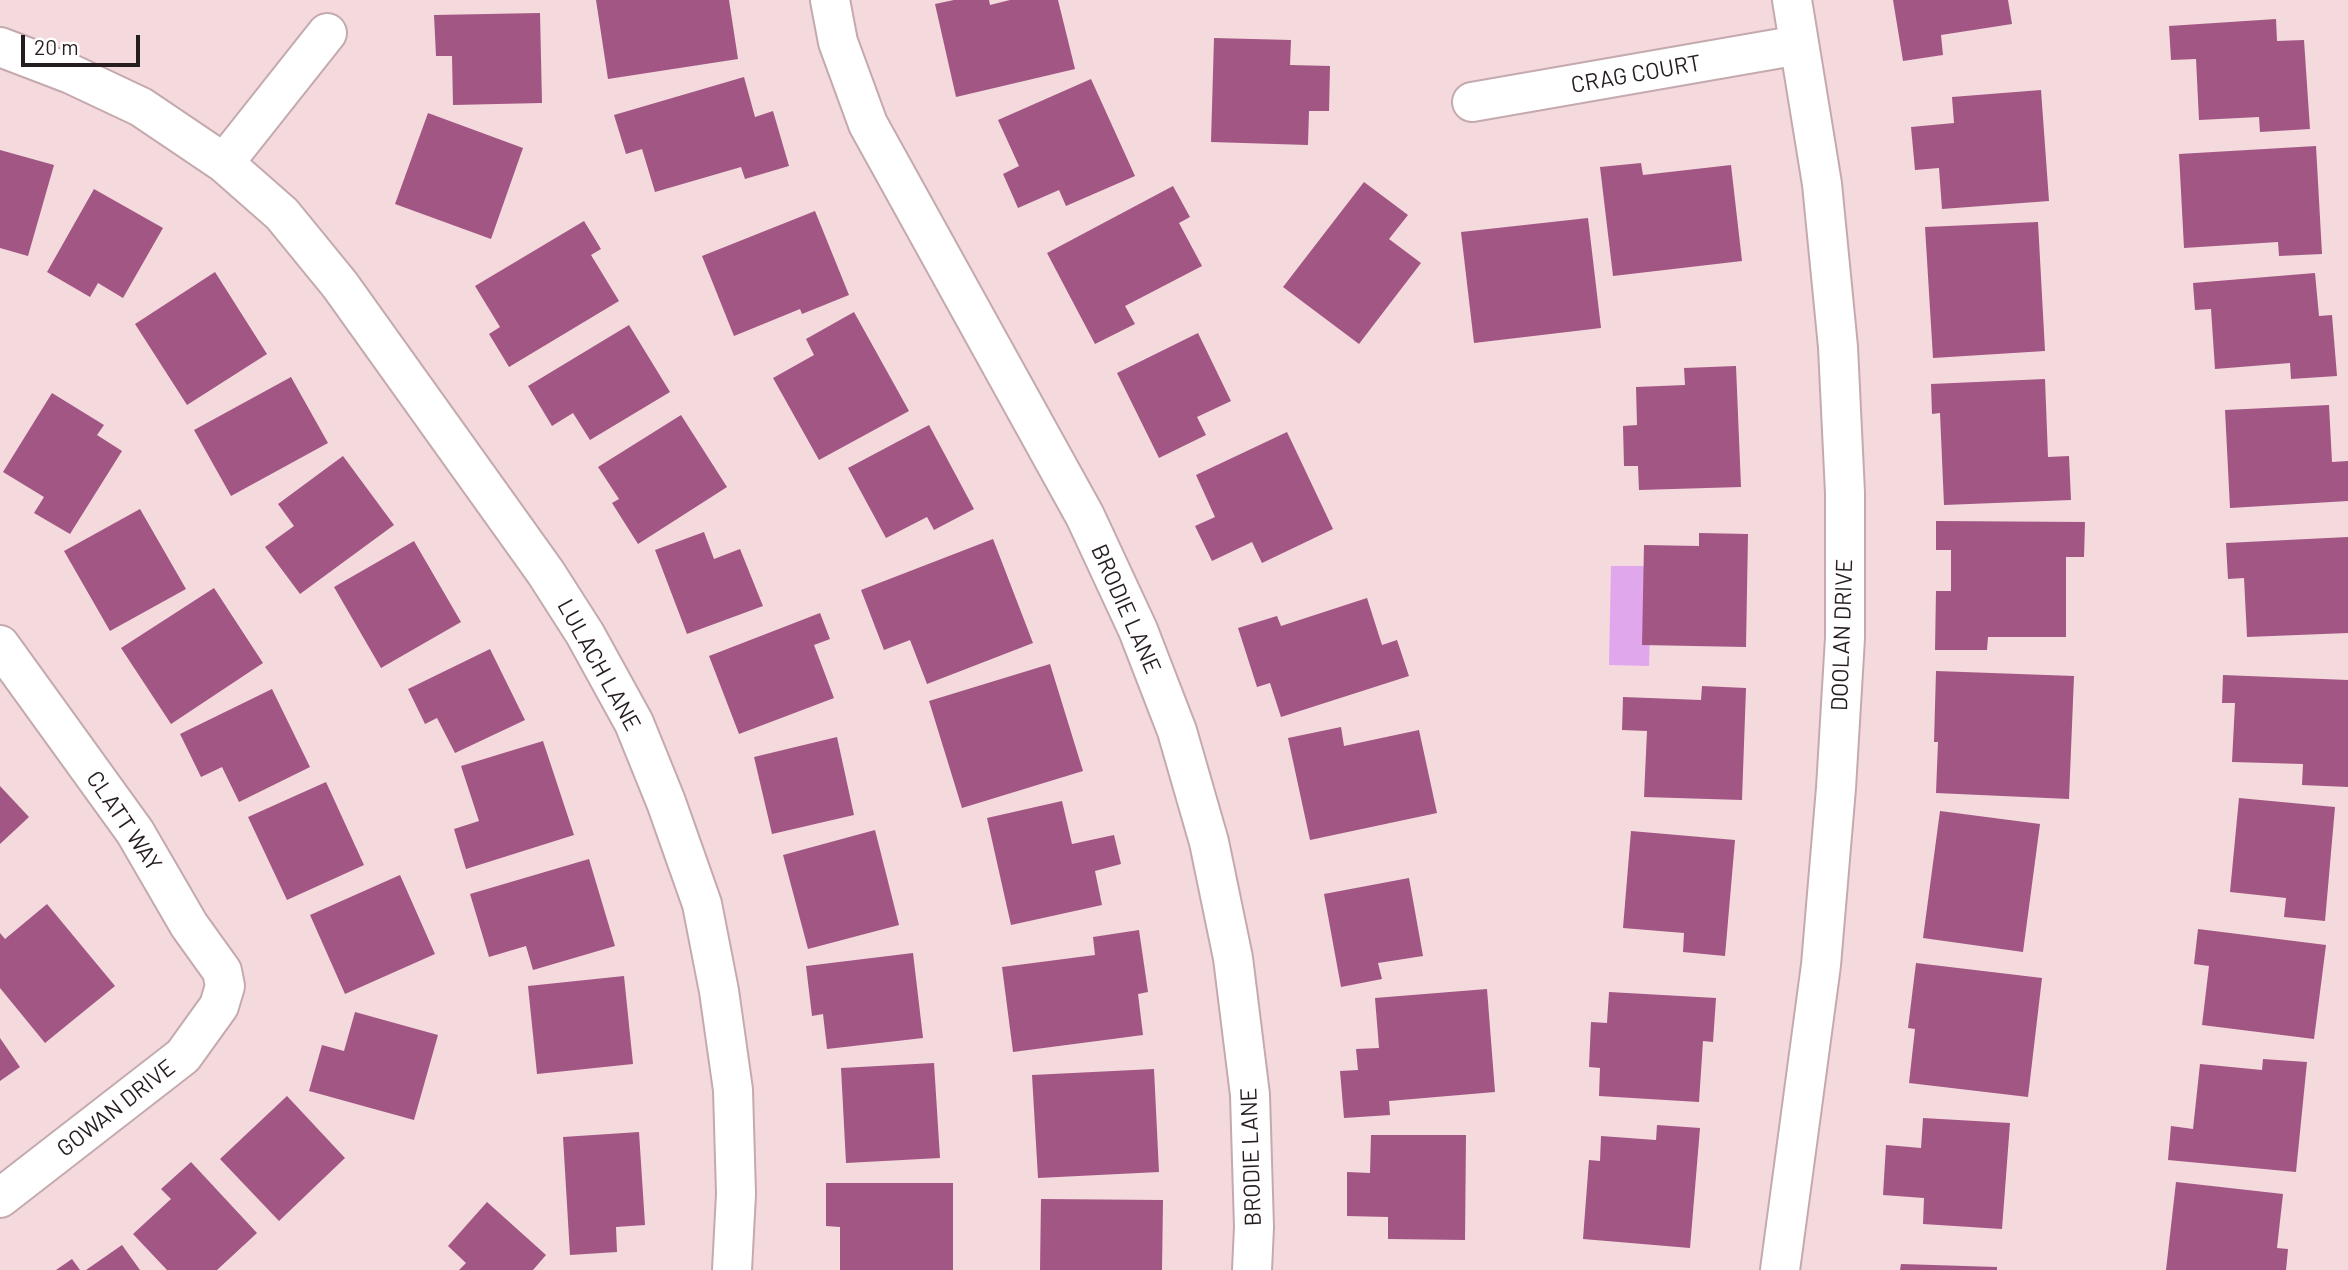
<!DOCTYPE html>
<html>
<head>
<meta charset="utf-8">
<style>
  body { margin:0 }
  #map { position:relative; width:2348px; height:1270px; overflow:hidden; background:#f4d9dd; font-family:Barlow,sans-serif }
  canvas { display:block }
  .scale { position:absolute; left:21px; top:35px; width:119px; height:32px; box-sizing:border-box; border:4px solid #261d1e; border-top:0; padding-left:9px; font-size:21px; line-height:24px; white-space:nowrap; color:#261d1e; -webkit-text-stroke:5px #fff; paint-order:stroke }
</style>
</head>
<body>
<div id="map">
<canvas width="2348" height="1270"></canvas>
<div class="scale">20 m</div>
</div>
<script>
const ctx = document.querySelector('canvas').getContext('2d');
ctx.lineJoin = 'round';
function fillPath(path, color) { ctx.fillStyle = color; ctx.fill(path, 'evenodd'); }
const toPath = rows => new Path2D(rows.map(r => 'M' + r).join(''));
function trace(path, color, width, dash) { ctx.strokeStyle = color; ctx.lineWidth = width; ctx.lineCap = dash ? 'butt' : 'round'; ctx.setLineDash(dash || []); ctx.stroke(path); }
function write(font, color, halo, rows, align = 'center') {
  ctx.font = font + ' Barlow,sans-serif'; ctx.lineWidth = 5; ctx.setLineDash([]); ctx.textBaseline = 'middle'; ctx.strokeStyle = halo; ctx.fillStyle = color; for (const [text, x, y, turn = 0] of rows) {
    ctx.save(); ctx.translate(x, y); ctx.rotate((+turn || 0) * Math.PI / 180); ctx.textAlign = isNaN(turn) ? turn : align; if (halo) ctx.strokeText(text, 0, 0); ctx.fillText(text, 0, 0); ctx.restore();
  }
}
fillPath(toPath([
  [1611,566,1652,566,1649,666,1609,665]
]), '#e1a7ed');
fillPath(toPath([
  [596,0,729,0,738,59,608,79],
  [954,0,989,0,990,5,1010,0,1058,0,1075,69,956,97,935,4],
  [1893,0,2008,0,2012,24,1941,35,1943,55,1903,61],
  [540,13,542,103,453,105,452,56,436,56,434,15],
  [2276,19,2277,41,2304,40,2310,129,2260,132,2259,117,2199,120,2196,59,2171,60,2169,26],
  [1214,38,1291,40,1290,65,1330,66,1329,111,1309,111,1308,145,1211,142],
  [744,77,755,117,773,111,789,166,745,179,741,167,655,192,642,149,626,154,614,115],
  [1091,79,1135,176,1066,206,1059,190,1018,208,1003,174,1019,166,998,120],
  [2041,90,2049,201,1942,209,1939,168,1915,170,1911,127,1954,123,1952,97],
  [428,113,523,148,491,239,395,204],
  [2316,146,2322,254,2279,256,2278,242,2184,248,2179,154],
  [0,150,54,165,28,256,0,248],
  [1641,163,1643,175,1731,165,1742,261,1613,276,1600,167],
  [1364,182,1408,215,1389,239,1421,263,1359,344,1283,287],
  [1173,186,1190,217,1179,223,1202,266,1125,306,1135,324,1095,344,1047,253],
  [94,189,163,228,123,298,98,283,90,297,47,272],
  [815,211,849,295,802,314,800,309,734,336,702,256],
  [1588,218,1601,328,1474,343,1461,232],
  [584,221,601,249,591,255,619,301,509,367,489,334,500,327,475,286],
  [2038,222,2045,351,1933,358,1925,227],
  [215,272,267,354,187,405,135,324],
  [2315,273,2319,316,2332,315,2337,376,2291,379,2290,363,2215,369,2211,309,2195,310,2193,283],
  [854,312,909,411,819,460,773,378,814,355,806,339],
  [629,325,670,392,590,440,573,413,552,426,528,386],
  [1198,333,1231,401,1197,417,1206,435,1159,458,1117,373],
  [1736,366,1741,487,1639,490,1638,466,1624,466,1623,426,1637,425,1636,387,1685,385,1684,368],
  [291,377,328,443,231,496,194,430],
  [2045,379,2048,457,2069,456,2071,500,1944,505,1940,413,1932,414,1931,384],
  [52,393,104,425,97,435,122,451,70,534,34,513,44,497,3,472],
  [2329,405,2332,462,2348,461,2348,501,2230,508,2225,410],
  [681,415,727,487,638,544,612,503,619,499,598,467],
  [929,425,974,509,934,530,927,517,886,538,848,468],
  [1287,432,1333,529,1262,563,1252,542,1212,561,1195,526,1215,517,1196,475],
  [343,456,394,525,300,594,265,547,294,526,278,504],
  [140,509,186,589,110,631,64,551],
  [1936,521,2085,522,2084,557,2066,557,2066,637,1988,637,1987,650,1935,650,1936,591,1951,591,1951,550,1936,550],
  [704,532,714,559,740,549,763,606,687,634,655,550],
  [1699,533,1748,534,1746,647,1642,645,1644,545,1699,546],
  [2348,537,2348,633,2247,637,2244,578,2228,579,2226,543],
  [993,539,1033,643,927,684,910,640,884,650,861,590],
  [414,541,461,622,381,668,334,587],
  [214,588,263,663,171,724,121,648],
  [1367,598,1382,645,1397,640,1409,676,1281,717,1270,683,1257,687,1238,628,1277,616,1281,626],
  [820,613,830,639,814,645,834,698,739,734,709,656],
  [490,649,525,720,455,753,437,718,425,724,408,689],
  [1050,664,1083,771,962,808,929,701],
  [1936,671,2074,676,2069,799,1936,793,1938,742,1934,742],
  [2223,675,2348,680,2348,787,2302,785,2303,764,2232,762,2235,703,2222,703],
  [1702,686,1746,688,1742,800,1644,797,1647,731,1622,730,1623,697,1701,700],
  [272,689,310,767,239,802,222,767,201,777,180,734],
  [1341,727,1344,746,1419,730,1437,813,1310,840,1288,738],
  [837,737,854,815,772,834,754,757],
  [543,741,574,835,466,869,454,829,479,821,461,766],
  [326,782,364,865,287,900,248,817],
  [0,786,29,817,0,844],
  [2239,798,2335,807,2325,921,2284,917,2286,898,2230,892],
  [1062,801,1072,844,1114,835,1121,864,1095,871,1102,905,1011,925,987,818],
  [1940,811,2040,824,2023,952,1923,938],
  [875,830,899,925,808,949,783,855],
  [1631,831,1735,840,1725,956,1683,952,1684,933,1623,928],
  [589,859,615,946,533,970,526,946,489,957,470,894],
  [400,875,435,954,345,994,310,915],
  [1409,878,1423,956,1378,963,1382,979,1341,987,1324,894],
  [47,904,115,986,45,1043,0,988,0,933,5,939],
  [2198,929,2326,945,2314,1039,2202,1025,2209,966,2194,964],
  [1139,930,1148,992,1138,994,1143,1035,1013,1052,1002,967,1095,955,1093,937],
  [913,953,923,1038,827,1049,823,1014,812,1016,806,966],
  [1916,963,2042,978,2028,1097,1909,1083,1915,1029,1908,1028],
  [624,976,633,1064,537,1074,528,986],
  [1487,989,1495,1092,1389,1101,1390,1115,1344,1118,1340,1071,1358,1070,1356,1049,1379,1048,1375,998],
  [1609,992,1716,998,1713,1042,1703,1041,1699,1102,1599,1096,1600,1068,1589,1067,1591,1022,1607,1023],
  [355,1012,438,1035,414,1120,309,1091,322,1045,344,1051],
  [0,1038,20,1067,0,1081],
  [2263,1059,2307,1062,2296,1172,2168,1160,2171,1126,2193,1129,2200,1064,2262,1070],
  [934,1063,940,1158,846,1163,841,1068],
  [1154,1069,1159,1172,1038,1178,1032,1075],
  [287,1096,345,1158,279,1221,220,1159],
  [1923,1118,2010,1123,2002,1229,1923,1224,1924,1198,1883,1195,1886,1145,1921,1148],
  [1657,1125,1700,1128,1690,1248,1583,1239,1589,1160,1600,1161,1601,1136,1656,1140],
  [639,1132,645,1225,616,1227,617,1252,570,1255,563,1137],
  [1371,1135,1466,1135,1465,1240,1388,1239,1388,1217,1347,1216,1347,1172,1370,1173],
  [191,1162,257,1233,217,1270,167,1270,133,1234,171,1199,161,1189],
  [2176,1182,2283,1194,2277,1248,2288,1249,2286,1270,2166,1270],
  [826,1183,953,1183,953,1270,840,1270,840,1227,826,1226],
  [1041,1199,1163,1200,1162,1270,1040,1270],
  [487,1202,546,1255,533,1270,459,1270,466,1263,448,1246],
  [122,1245,140,1270,86,1270],
  [72,1259,80,1270,56,1270],
  [1901,1264,1997,1267,1997,1270,1900,1270]
]), '#a25684');
const minor = toPath([
  [830,0,838,42,868,124,1085,516,1138,630,1177,731,1209,842,1233,958,1250,1095,1254,1227,1252,1270],
  [0,47,71,74,141,107,224,163,282,214,340,285,546,573,585,634,634,723,666,802,702,904,719,991,733,1090,736,1194,732,1270],
  [1472,102,1799,45],
  [224,163,327,33],
  [0,645,135,832,189,925,222,971,225,986,219,1006,183,1056,0,1198],
  [1780,1270,1821,965,1836,788,1845,638,1845,493,1838,347,1822,184,1792,0]
]);
trace(minor, '#c4aaae', 42);
trace(minor, '#fff', 38);
write('23px', '#261d1e', '#fff', [
  ["CRAG COURT",1636,74,-10],
  ["BRODIE LANE",1126,609,66],
  ["DOOLAN DRIVE",1842,635,-88],
  ["LULACH LANE",599,665,61],
  ["CLATT WAY",124,821,56],
  ["GOWAN DRIVE",116,1108,-38],
  ["BRODIE LANE",1251,1157,-92]
]);
</script>
</body>
</html>
